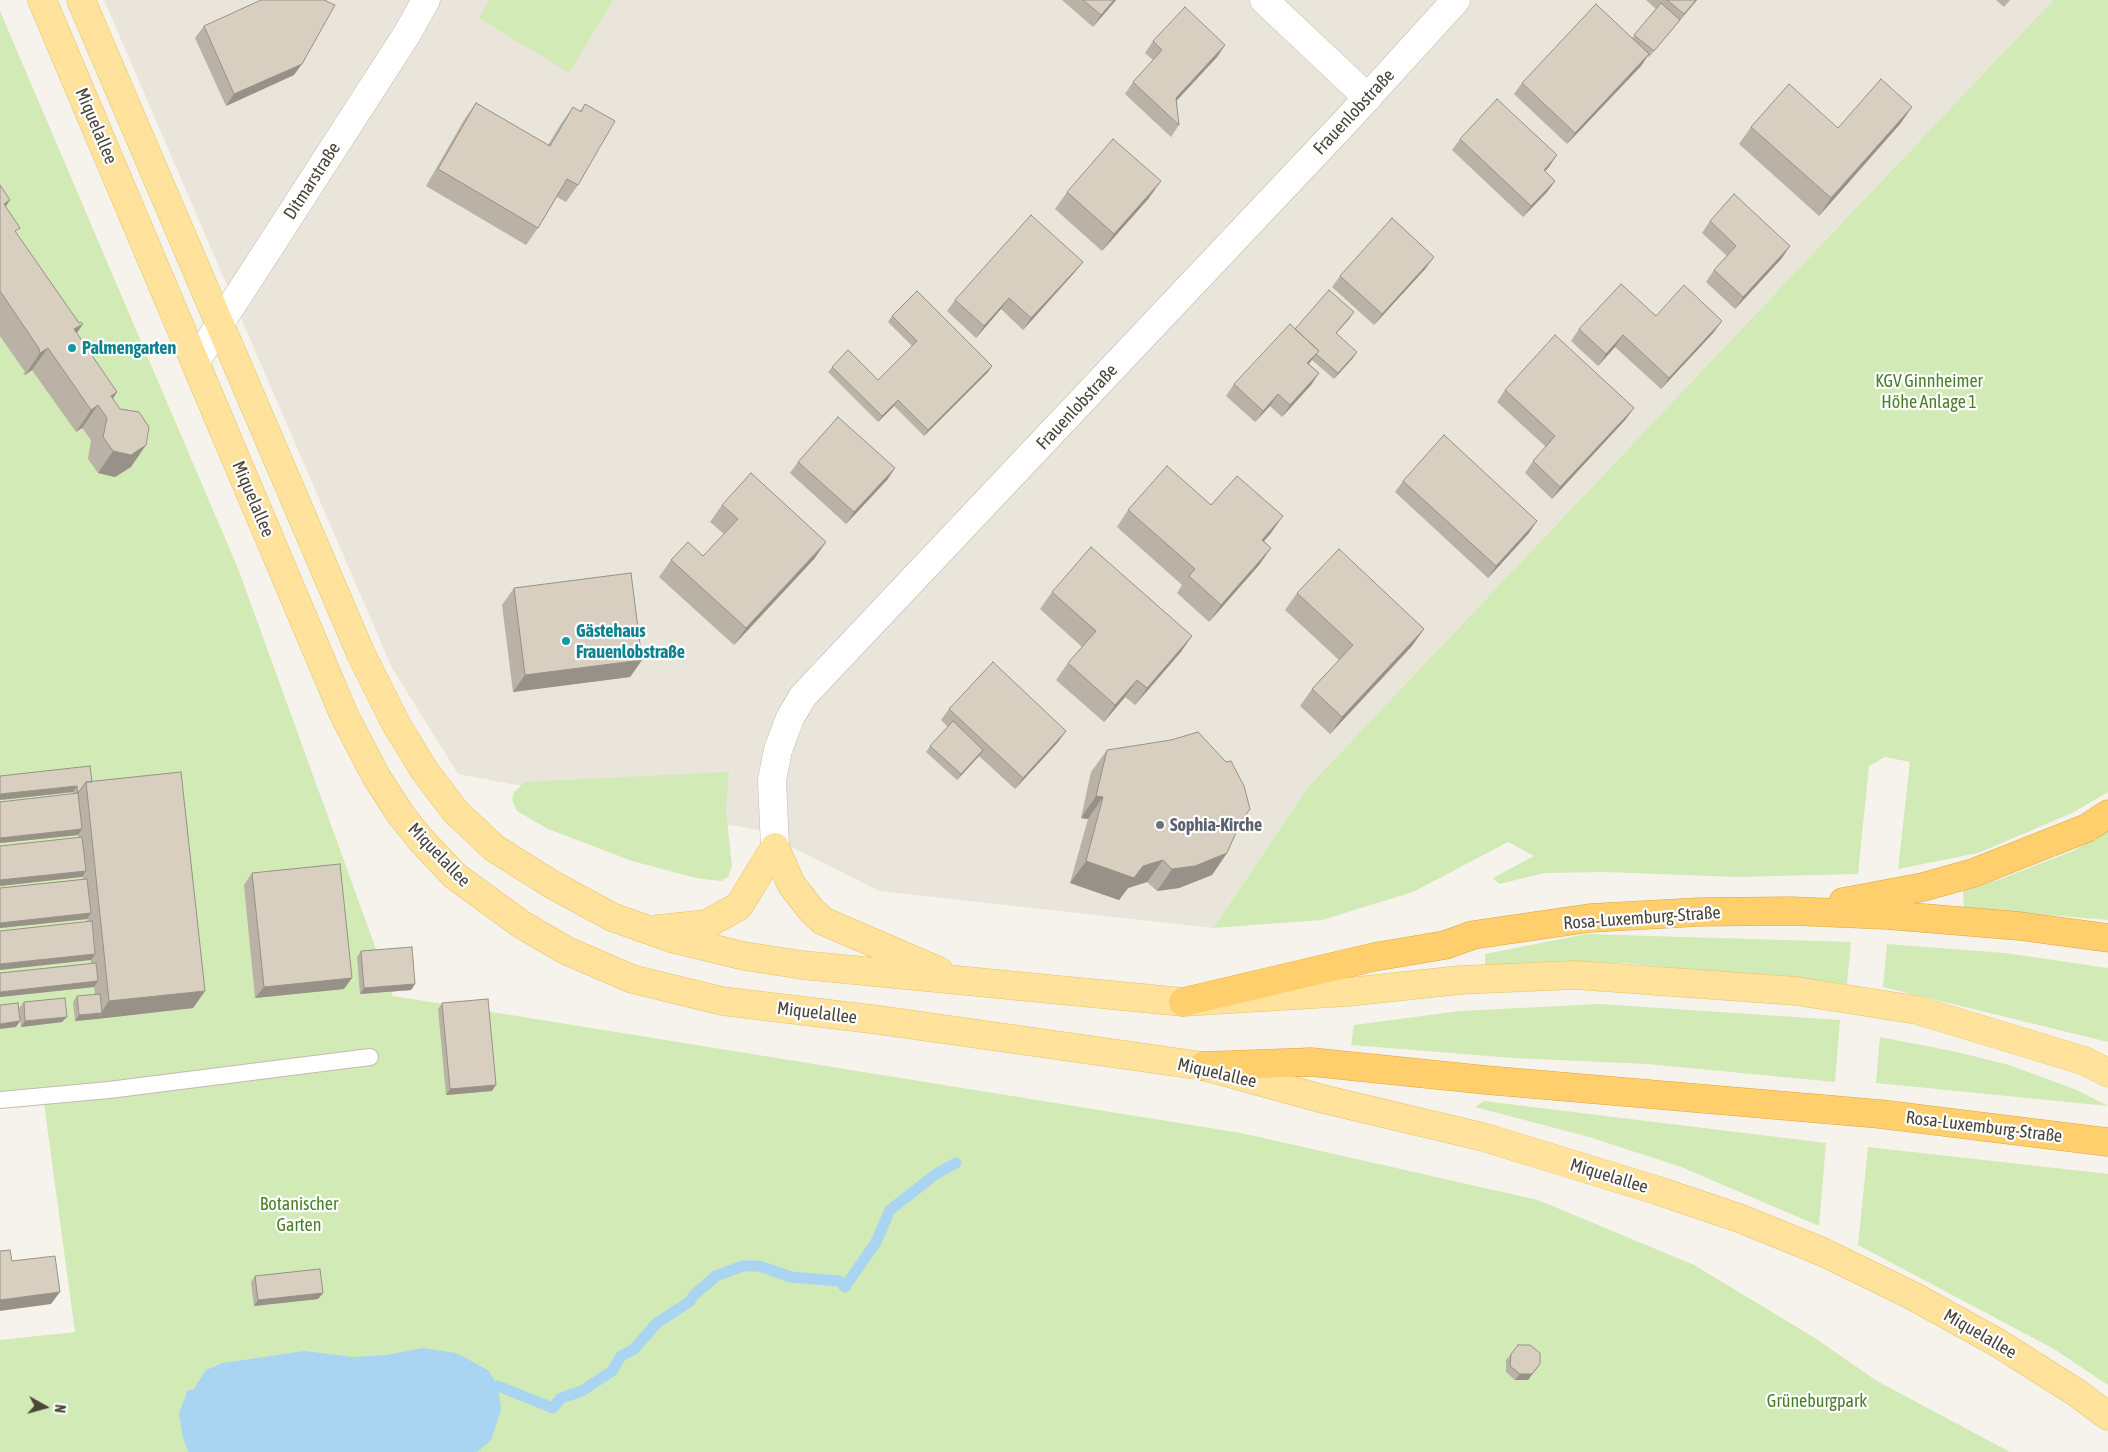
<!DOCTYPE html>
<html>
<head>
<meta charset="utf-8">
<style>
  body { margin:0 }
  #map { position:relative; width:2108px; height:1452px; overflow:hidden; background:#f6f3ec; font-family:"Asap Condensed",sans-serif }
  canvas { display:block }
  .north { position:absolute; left:20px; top:1382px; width:50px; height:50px; -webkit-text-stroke:4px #fff; paint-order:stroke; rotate:97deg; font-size:14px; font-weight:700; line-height:20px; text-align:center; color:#4b4439 }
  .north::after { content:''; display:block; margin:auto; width:18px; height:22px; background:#4b4439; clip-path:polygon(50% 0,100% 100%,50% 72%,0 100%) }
</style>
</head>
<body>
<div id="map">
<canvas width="2108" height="1452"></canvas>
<div class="north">N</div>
</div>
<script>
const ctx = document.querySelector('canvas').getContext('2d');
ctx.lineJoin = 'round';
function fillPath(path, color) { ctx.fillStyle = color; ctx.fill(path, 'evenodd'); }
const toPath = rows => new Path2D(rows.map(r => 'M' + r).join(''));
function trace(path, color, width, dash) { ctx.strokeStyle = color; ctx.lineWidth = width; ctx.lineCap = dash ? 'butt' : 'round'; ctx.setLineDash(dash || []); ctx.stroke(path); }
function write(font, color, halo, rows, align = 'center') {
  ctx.font = font + ' "Asap Condensed",sans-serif'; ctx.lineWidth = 4.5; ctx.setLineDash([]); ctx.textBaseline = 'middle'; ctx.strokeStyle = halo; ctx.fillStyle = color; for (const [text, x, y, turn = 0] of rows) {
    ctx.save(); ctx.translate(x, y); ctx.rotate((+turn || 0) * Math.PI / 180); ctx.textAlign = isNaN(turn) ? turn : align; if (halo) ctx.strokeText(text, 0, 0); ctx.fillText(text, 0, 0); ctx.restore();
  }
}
fillPath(toPath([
  [104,0,2053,0,1309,786,1213,928,879,891,758,830,458,774,392,668]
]), '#eae5da');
fillPath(toPath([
  [490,0,613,0,569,73,479,18],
  [2053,0,2108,0,2108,792,2072,813,1978,853,1898,869,1910,762,1885,757,1869,766,1858,874,1736,877,1606,872,1545,873,1499,884,1493,878,1534,856,1508,842,1413,892,1322,920,1213,928,1309,786],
  [0,11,239,571,393,996,1241,1133,1538,1200,1694,1265,1815,1338,1877,1381,2010,1452,0,1452,0,1340,75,1332,42,1089,0,1093],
  [729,772,726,810,732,866,728,877,721,881,696,878,632,861,548,829,517,811,512,800,514,792,525,782],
  [2108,831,2108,920,1964,908,1963,891,2003,878,2073,851],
  [1586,934,1851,942,1847,984,1623,963,1485,966,1485,954],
  [1887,944,2005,953,2108,968,2108,1042,1883,987],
  [1600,1004,1840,1020,1835,1082,1647,1064,1514,1058,1351,1045,1354,1025,1460,1011],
  [1880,1037,1957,1052,2009,1065,2077,1090,2108,1106,1876,1083],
  [1484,1101,1826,1143,1819,1226,1681,1167,1589,1137,1475,1107],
  [1868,1147,2108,1174,2108,1385,2054,1349,1858,1245]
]), '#d2eab5');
fillPath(toPath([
  [423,1348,456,1353,488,1370,498,1386,501,1410,491,1440,477,1452,189,1452,183,1438,179,1413,188,1390,193,1390,206,1370,223,1363,305,1351,352,1357,387,1355]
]), '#a9d4f2');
trace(toPath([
  [498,1386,553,1408,561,1398,582,1391,612,1371,621,1356,634,1349,657,1323,689,1302,695,1294,716,1276,743,1266,759,1266,791,1277,839,1281,845,1287,876,1242,890,1210,936,1174,956,1163]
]), '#a9d4f2', 11);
const lane = toPath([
  [0,1100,109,1090,370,1057]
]);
const street = toPath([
  [1264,0,1368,98],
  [196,361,407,34,426,0],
  [775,847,772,780,778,750,790,718,803,696,1347,120,1456,0]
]);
const primary = toPath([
  [42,0,345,717,377,778,401,815,421,840,455,876,521,924,565,950,632,979,722,1001,879,1020,1203,1066,1323,1099,1483,1137,1656,1190,1739,1218,1823,1252,1913,1296,1998,1343,2077,1393,2108,1416],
  [81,0,361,654,396,724,424,770,455,811,494,848,553,885,612,917,674,939,744,956,802,965,1183,1002,1348,992,1460,980,1575,975,1796,991,1917,1010,2085,1061,2108,1073],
  [775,847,791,884,812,911,823,921,939,971],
  [659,929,707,924,739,906,775,847]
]);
const highway = toPath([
  [1843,902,1923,887,1973,873,2087,828,2108,814],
  [1183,1002,1374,957,1445,945,1473,935,1590,918,1699,912,1791,911,1887,915,2019,926,2108,938],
  [1203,1066,1311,1062,1486,1080,1880,1114,2108,1142]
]);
trace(lane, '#c2bbae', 18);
trace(street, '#c2bbae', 29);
trace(primary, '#e6c16a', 29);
trace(highway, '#e0a43c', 29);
trace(lane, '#fff', 16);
trace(street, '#fff', 28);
trace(primary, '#ffe39c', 28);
trace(highway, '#ffcf6e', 28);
fillPath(toPath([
  [1062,0,1116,0,1093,27],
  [1646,0,1697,0,1649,57,1648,56,1641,66,1567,144,1514,94,1522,83,1632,38,1656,9],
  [1996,0,2010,0,2004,7],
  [204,26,294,75,226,106,195,38],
  [1153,41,1225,45,1217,57,1176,101,1179,125,1171,137,1125,94,1133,82,1153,60,1145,53],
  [476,103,548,145,561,124,573,107,580,111,585,104,578,185,566,202,557,197,538,228,526,245,426,186,464,120],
  [1912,107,1900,124,1819,216,1739,144,1751,127,1838,128],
  [1460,139,1549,167,1545,171,1555,181,1547,192,1523,217,1452,150],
  [0,185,10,200,5,207,16,233,79,323,83,324,77,333,117,392,113,399,131,467,115,477,98,473,88,459,91,440,82,428,76,432,32,370,25,375,23,373,25,372,0,336],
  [1067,192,1149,198,1102,251,1055,209],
  [1710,221,1782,258,1735,309,1706,282,1714,270,1727,256,1702,233],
  [1083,262,1074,273,1023,330,1001,309,976,338,947,311,955,300],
  [1426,268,1374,325,1332,287,1340,276],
  [892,316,988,372,924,436,894,406,878,422,828,372,832,367,878,380,912,346,888,322],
  [1350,318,1336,334,1353,358,1334,379,1312,360,1309,364,1319,373,1311,385,1282,417,1270,406,1255,422,1226,396,1234,384,1295,329],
  [1579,329,1714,332,1661,389,1615,347,1598,366,1571,341],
  [1505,390,1626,419,1552,499,1525,473,1533,461,1546,447,1497,402],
  [798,462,895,468,887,480,846,524,790,473],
  [1403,481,1529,533,1488,578,1395,492],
  [722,505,826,542,814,559,734,645,659,577,671,560,703,556,724,534,710,522],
  [1211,505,1271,533,1264,541,1271,548,1259,565,1209,622,1177,593,1182,585,1117,527,1128,510],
  [514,588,642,660,630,677,513,692,502,605],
  [1052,592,1192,636,1180,653,1135,705,1125,697,1104,722,1056,680,1068,663,1082,647,1040,609],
  [1297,593,1412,646,1330,734,1300,706,1312,689,1339,660,1285,610],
  [949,709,1066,731,1058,742,1015,789,979,756,957,780,926,752,930,746,948,727,941,720],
  [1107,750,1241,822,1227,853,1212,875,1179,888,1157,891,1147,882,1128,888,1119,900,1070,883,1088,819,1081,818,1091,772],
  [92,782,205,991,193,1008,75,1021,73,1002,77,996,95,995,94,987,0,997,91,963,87,919,0,928,0,888,83,879,82,876,0,886,0,846,78,838,78,835,0,843,0,802,73,794,73,792,0,800],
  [252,873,344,989,255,998,244,885],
  [361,951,415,984,411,990,360,994,357,957],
  [24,1002,62,1022,21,1027,19,1008],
  [442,1003,492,1091,446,1095,438,1009],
  [255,1276,323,1293,318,1299,254,1306,251,1282],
  [1511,1354,1535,1370,1528,1380,1515,1380,1506,1372,1506,1360]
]), '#bab2a6');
fillPath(toPath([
  [1114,0,1116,0,1093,27,1101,15],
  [1696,0,1697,0,1649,57,1654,51],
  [1225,45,1217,57,1168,110,1176,98],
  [1649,54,1641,66,1567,144,1575,133],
  [302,64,294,75,226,106,234,94],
  [1912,107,1900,124,1819,216,1831,198],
  [1557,155,1549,167,1535,181,1544,170],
  [1161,181,1149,198,1102,251,1114,234],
  [1555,181,1547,192,1523,217,1531,206],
  [10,200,0,215,4,204],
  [1790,246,1782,258,1735,309,1743,297],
  [1434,257,1426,268,1374,325,1382,314],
  [1083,262,1074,273,1023,330,1031,318],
  [1009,298,1001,309,976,338,984,326],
  [1354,312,1350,318,1331,339,1336,333],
  [1722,321,1714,332,1661,389,1669,378],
  [83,324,67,346,74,329],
  [1623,335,1615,347,1598,366,1606,354],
  [48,348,32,370,25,375,40,353],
  [1319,351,1310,362,1299,374,1307,363],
  [1357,352,1353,358,1334,379,1338,373],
  [992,366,988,372,924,436,928,430],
  [1319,373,1311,385,1282,417,1290,405],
  [117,392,103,413,111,396],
  [1278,394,1270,406,1255,422,1263,411],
  [898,400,894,406,878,422,882,416],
  [98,405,82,428,76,432,91,410],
  [1634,408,1626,419,1552,499,1560,487],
  [146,445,131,467,115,477,98,473,113,451],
  [895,468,887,480,846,524,854,512],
  [1283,516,1271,533,1250,557,1262,540],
  [1537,521,1529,533,1488,578,1496,566],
  [826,542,814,559,734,645,746,628],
  [1271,548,1259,565,1209,622,1221,605],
  [1424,629,1412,646,1330,734,1342,717],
  [1192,636,1180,653,1135,705,1147,688],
  [642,660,630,677,513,692,525,675],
  [1137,680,1125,697,1104,722,1115,705],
  [1066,731,1058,742,1015,789,1023,778],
  [983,750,979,756,957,780,961,774],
  [77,786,73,792,0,800,0,794],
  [1096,796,1103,797,1088,819,1081,818],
  [82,829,78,835,0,843,0,838],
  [1227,853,1212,875,1179,888,1157,891,1172,869],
  [1163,860,1147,882,1128,888,1119,900,1070,883,1086,861,1143,866],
  [86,871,82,877,0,886,0,880],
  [91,913,87,919,0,928,0,923],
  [95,954,91,960,0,970,0,964],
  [352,978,344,989,255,998,264,987],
  [98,981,94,987,0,997,0,992],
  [415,984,411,990,360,994,364,988],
  [205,991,193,1008,97,1019,109,1001],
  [102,1013,97,1019,75,1021,79,1015],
  [67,1017,62,1022,21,1027,25,1021],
  [20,1021,16,1027,0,1029,0,1024],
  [496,1085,492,1091,446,1095,450,1089],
  [60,1292,51,1304,0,1311,0,1300],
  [323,1293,318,1299,254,1306,258,1300],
  [1540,1364,1528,1380,1515,1380,1520,1374]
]), '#979187');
const building = toPath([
  [261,0,324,0,335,5,302,64,234,94,204,26,261,0],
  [1083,0,1114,0,1101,15,1083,0],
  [1667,0,1696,0,1684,14,1667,0],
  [1661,3,1680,20,1654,51,1634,35,1661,3],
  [1596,4,1649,54,1575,133,1522,83,1596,4],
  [1185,7,1225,45,1176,98,1179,125,1133,82,1162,50,1153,41,1185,7],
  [1881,79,1912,107,1831,198,1751,127,1789,84,1838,128,1881,79],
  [1497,99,1557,155,1544,170,1555,181,1531,206,1460,139,1497,99],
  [476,103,550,146,573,107,581,112,585,104,615,121,578,185,567,179,538,228,438,169,476,103],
  [1113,139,1161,181,1114,234,1067,192,1113,139],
  [0,185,10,200,4,204,20,228,15,231,79,323,81,322,83,324,74,329,117,392,111,396,120,409,139,412,149,427,146,445,131,455,113,451,103,437,107,418,98,405,91,410,48,348,40,353,39,351,40,350,0,291,0,185],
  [1734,194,1790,246,1743,297,1714,270,1736,246,1710,221,1734,194],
  [1031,215,1083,262,1031,318,1009,298,984,326,955,300,1031,215],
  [1392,218,1434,257,1382,314,1340,276,1392,218],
  [1621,284,1656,316,1684,285,1722,321,1669,378,1623,335,1606,354,1579,329,1621,284],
  [1329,290,1354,312,1336,333,1357,352,1338,373,1316,354,1319,351,1295,329,1329,290],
  [917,291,992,366,928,430,898,400,882,416,832,367,848,350,878,380,917,341,892,316,917,291],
  [1290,324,1319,351,1307,363,1319,373,1290,405,1278,394,1263,411,1234,384,1290,324],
  [1555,335,1634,408,1560,487,1533,461,1555,436,1505,390,1555,335],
  [838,417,895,468,854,512,798,462,838,417],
  [1444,435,1537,521,1496,566,1403,481,1444,435],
  [1167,466,1211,505,1237,476,1283,516,1262,540,1271,548,1221,605,1189,576,1195,569,1128,510,1167,466],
  [751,473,826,542,746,628,671,560,688,542,703,556,738,519,722,505,751,473],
  [1091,547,1192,636,1147,688,1137,680,1115,705,1068,663,1096,631,1052,592,1091,547],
  [1339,549,1424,629,1342,717,1312,689,1353,645,1297,593,1339,549],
  [631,573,642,660,525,675,514,588,631,573],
  [993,662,1066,731,1023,778,949,709,993,662],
  [953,721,983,750,961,774,930,746,953,721],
  [1198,732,1226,762,1231,761,1244,786,1250,809,1241,821,1227,853,1195,866,1172,869,1163,860,1143,866,1134,878,1086,861,1103,797,1096,796,1107,750,1171,740,1198,732],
  [90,766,92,782,86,782,78,793,77,786,0,794,0,776,90,766],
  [181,772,205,991,109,1001,86,782,181,772],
  [78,793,82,829,0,838,0,802,78,793],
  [82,837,86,871,0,880,0,846,82,837],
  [340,864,352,978,264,987,252,873,340,864],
  [87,879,91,913,0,923,0,888,87,879],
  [92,921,95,954,0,964,0,931,92,921],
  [412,947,415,984,364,988,361,951,412,947],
  [96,963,98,981,0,992,0,973,96,963],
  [100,994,102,1013,79,1015,77,996,100,994],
  [65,998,67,1017,25,1021,24,1002,65,998],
  [488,999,496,1085,450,1089,442,1003,488,999],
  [18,1003,20,1021,0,1024,0,1005,18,1003],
  [10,1250,12,1261,55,1256,60,1292,0,1300,0,1251,10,1250],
  [320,1269,323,1293,258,1300,255,1276,320,1269],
  [1518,1345,1530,1345,1540,1353,1540,1364,1532,1374,1520,1374,1510,1366,1511,1354,1518,1345]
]);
fillPath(building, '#d8cfc1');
trace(building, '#979187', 1);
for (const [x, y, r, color] of [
  [72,348,5,"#0f9aa8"],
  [566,641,5,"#0f9aa8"],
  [1160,825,5,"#6b7280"]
]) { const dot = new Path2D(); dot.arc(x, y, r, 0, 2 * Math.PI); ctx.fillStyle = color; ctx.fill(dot); trace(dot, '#fff', 2); }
write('18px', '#4b4439', '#fff', [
  ["Frauenlobstraße",1354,112,-47],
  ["Miquelallee",96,126,67],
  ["Ditmarstraße",312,181,-57],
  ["Frauenlobstraße",1077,407,-47],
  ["Miquelallee",253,499,67],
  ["Miquelallee",439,855,46],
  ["Rosa-Luxemburg-Straße",1642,918,-4],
  ["Miquelallee",817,1013,7],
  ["Miquelallee",1217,1073,13],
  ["Rosa-Luxemburg-Straße",1984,1127,7],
  ["Miquelallee",1609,1176,17],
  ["Miquelallee",1980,1334,30]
]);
write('bold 18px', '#0d838f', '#fff', [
  ["Palmengarten",82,348],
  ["Gästehaus",576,631],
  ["Frauenlobstraße",576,652]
], 'left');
write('18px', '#4a7f2a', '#fff', [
  ["KGV Ginnheimer",1929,381],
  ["Höhe Anlage 1",1929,402],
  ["Botanischer",299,1204],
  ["Garten",299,1225],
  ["Grüneburgpark",1817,1401]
]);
write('bold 18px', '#5b616d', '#fff', [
  ["Sophia-Kirche",1170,825]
], 'left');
</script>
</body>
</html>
